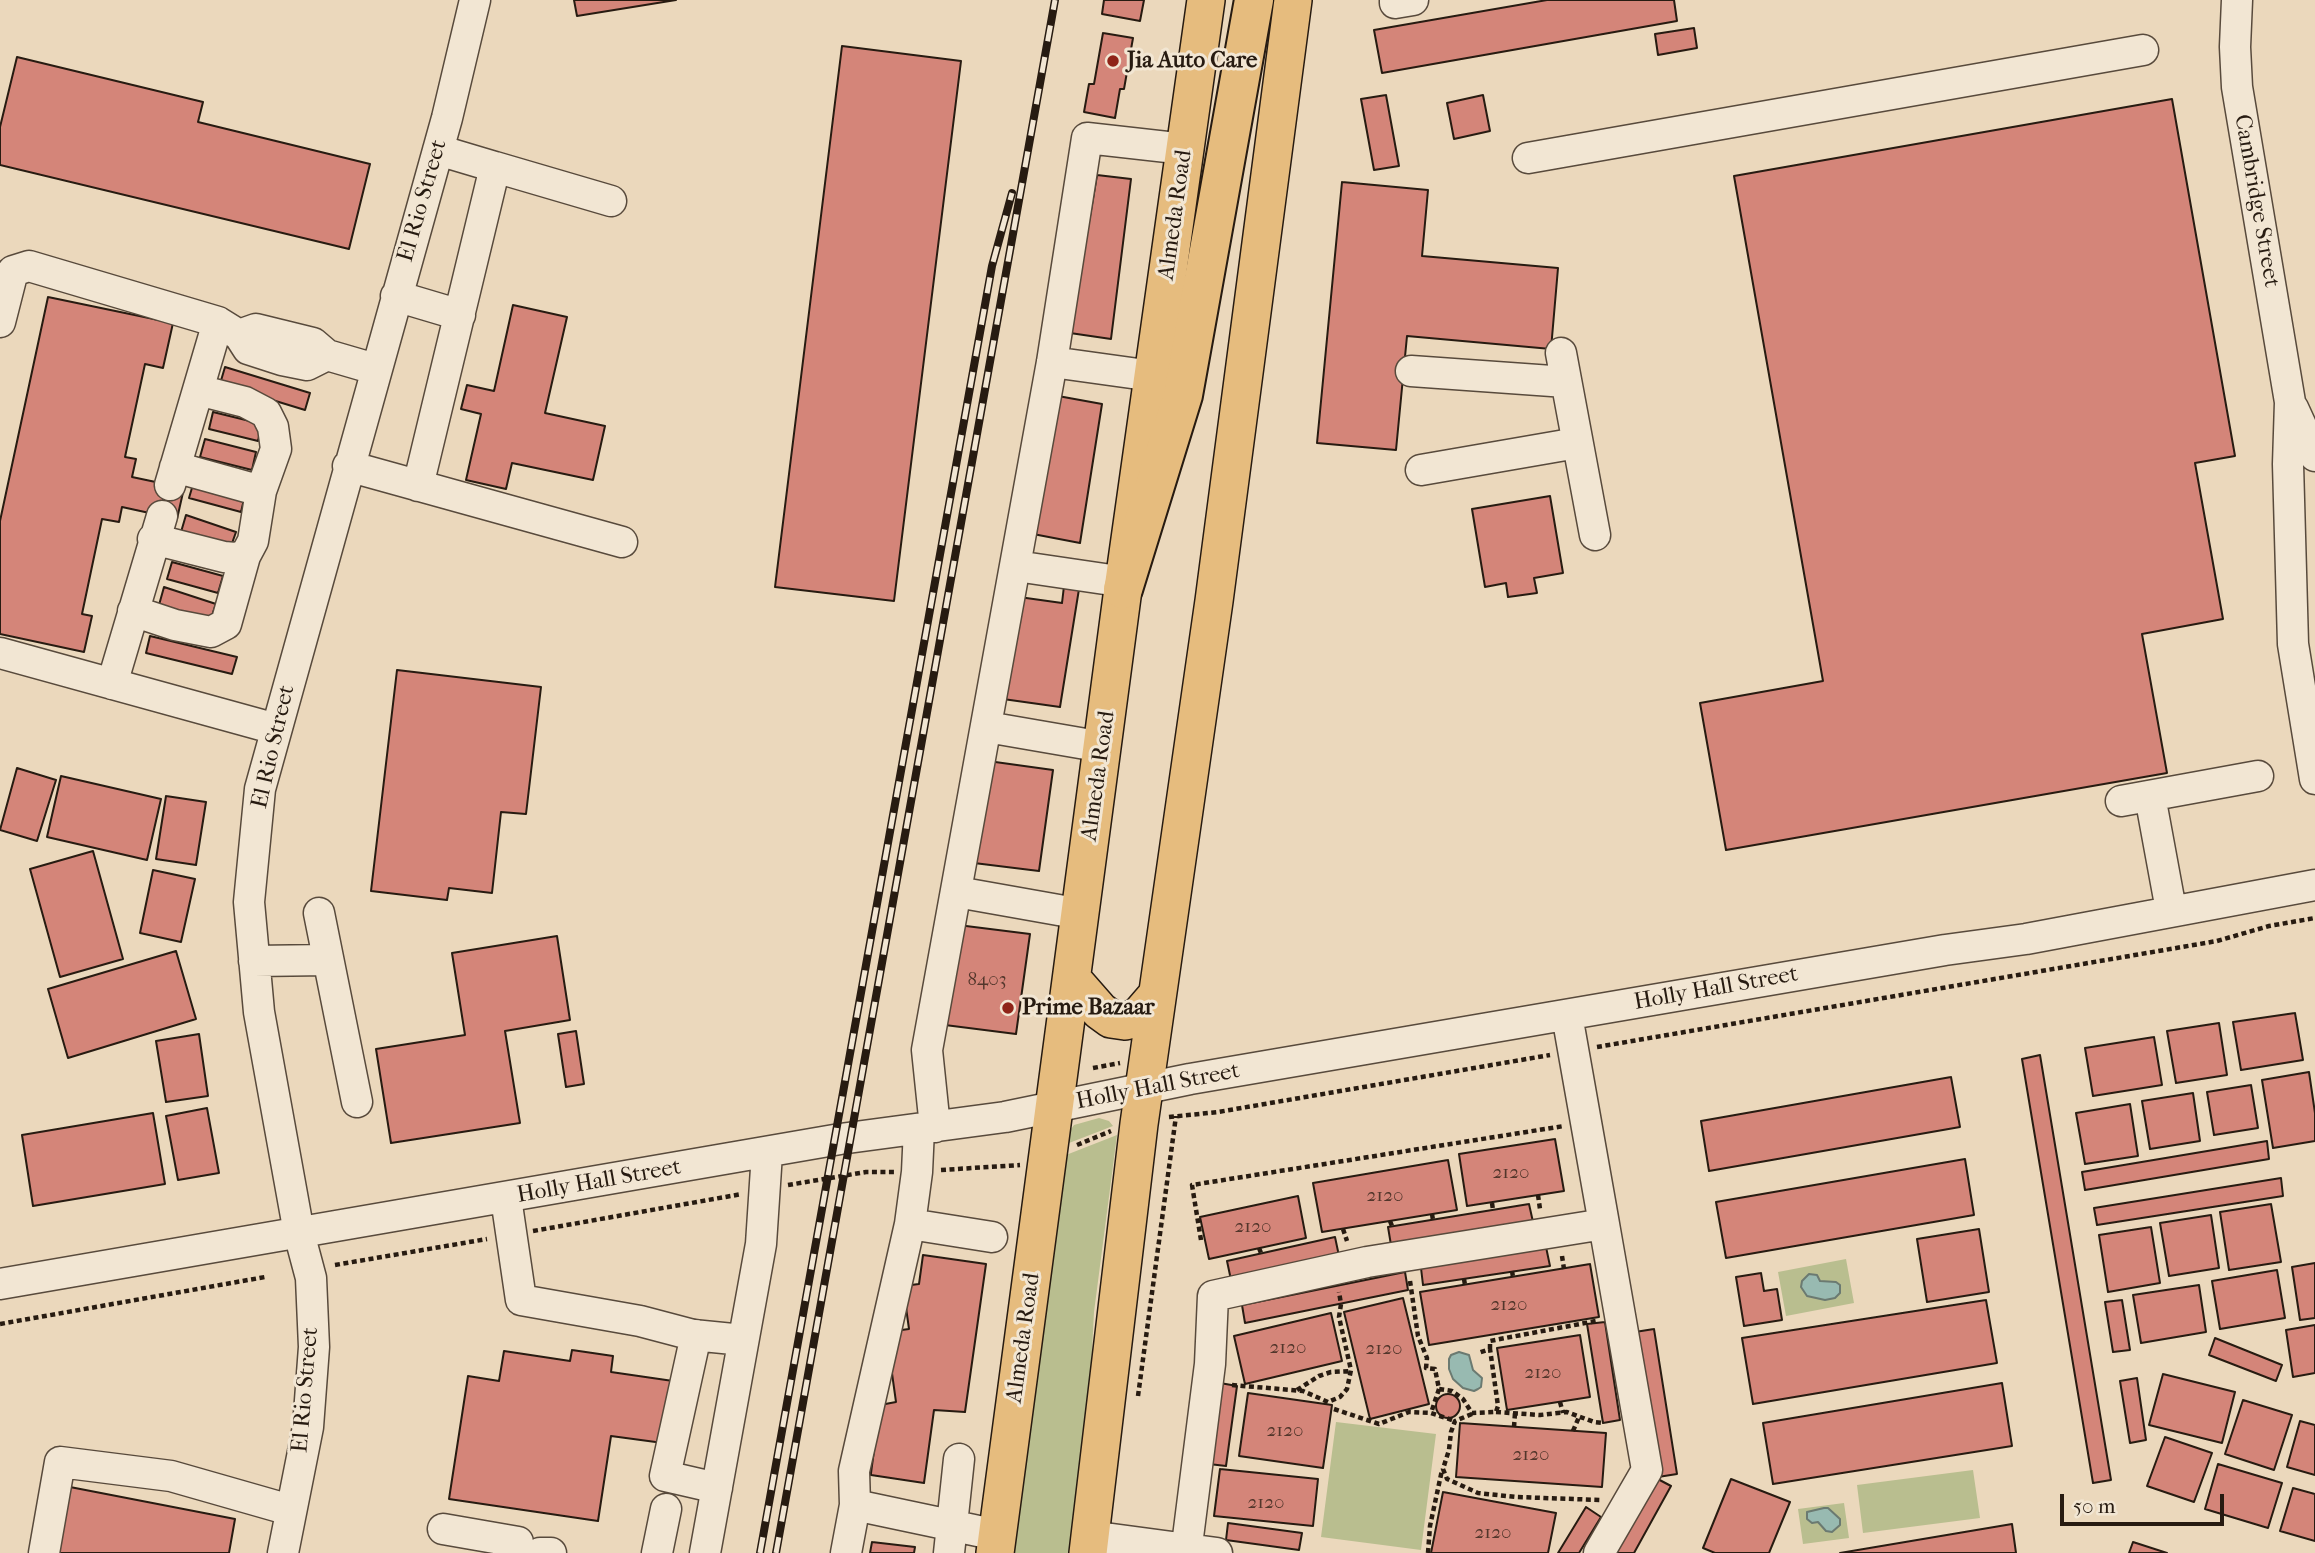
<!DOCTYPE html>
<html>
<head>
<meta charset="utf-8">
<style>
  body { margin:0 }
  #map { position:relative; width:2315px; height:1553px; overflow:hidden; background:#ebd8bc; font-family:"IM FELL French Canon",serif }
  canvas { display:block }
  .scale { position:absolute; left:2060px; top:1494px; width:164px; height:32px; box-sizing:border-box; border:4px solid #271b11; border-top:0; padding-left:9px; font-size:21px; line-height:24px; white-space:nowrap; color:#271b11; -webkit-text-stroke:5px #f2e6d3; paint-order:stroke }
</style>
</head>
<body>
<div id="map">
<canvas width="2315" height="1553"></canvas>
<div class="scale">50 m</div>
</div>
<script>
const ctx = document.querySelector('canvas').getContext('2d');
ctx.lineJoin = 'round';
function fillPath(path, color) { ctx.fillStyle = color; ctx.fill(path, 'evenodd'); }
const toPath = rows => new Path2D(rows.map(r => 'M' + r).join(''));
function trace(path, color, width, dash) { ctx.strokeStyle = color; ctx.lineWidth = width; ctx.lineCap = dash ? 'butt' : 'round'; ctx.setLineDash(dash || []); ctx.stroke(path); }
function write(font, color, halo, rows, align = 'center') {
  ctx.font = font + ' "IM FELL French Canon",serif'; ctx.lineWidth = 6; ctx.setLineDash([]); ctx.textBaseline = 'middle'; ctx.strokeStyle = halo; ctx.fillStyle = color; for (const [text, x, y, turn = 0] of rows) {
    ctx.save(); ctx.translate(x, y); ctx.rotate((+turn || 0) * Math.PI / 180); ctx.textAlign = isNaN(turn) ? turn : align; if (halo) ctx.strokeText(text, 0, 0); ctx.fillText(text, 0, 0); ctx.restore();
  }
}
fillPath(toPath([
  [1099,1118,1109,1121,1113,1126,1069,1143,1069,1132,1074,1125],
  [1117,1135,1094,1312,1090,1389,1073,1553,1014,1553,1066,1155],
  [1846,1259,1854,1303,1786,1316,1778,1272],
  [1336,1422,1436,1434,1421,1550,1321,1537],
  [1973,1470,1980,1518,1863,1533,1857,1485],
  [1844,1503,1849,1538,1803,1544,1798,1509]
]), '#b9be8f');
const water = toPath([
  [1809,1274,1817,1275,1820,1281,1836,1282,1840,1285,1840,1293,1835,1298,1825,1300,1807,1296,1801,1287,1802,1281,1809,1274],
  [1459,1352,1469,1355,1473,1370,1482,1378,1481,1387,1478,1389,1474,1391,1463,1388,1453,1379,1449,1369,1449,1359,1451,1355,1459,1352],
  [1824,1508,1828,1508,1840,1519,1840,1525,1832,1532,1826,1531,1818,1522,1812,1523,1807,1519,1807,1512,1824,1508]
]);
fillPath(water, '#98bab1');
trace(water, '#6b7a71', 2);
const building = toPath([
  [574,0,676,0,577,16,574,0],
  [1104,0,1144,0,1140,21,1102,14,1104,0],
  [1547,0,1674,0,1677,21,1382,73,1374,30,1547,0],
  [1694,28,1697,48,1658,55,1655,34,1694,28],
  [1103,33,1133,38,1124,89,1120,89,1115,118,1084,112,1089,84,1094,84,1103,33],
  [842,46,961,61,894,601,775,587,842,46],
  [17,57,203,102,198,122,370,164,349,249,0,165,0,127,17,57],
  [1386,95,1399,166,1374,170,1361,99,1386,95],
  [1483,95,1490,131,1454,139,1447,103,1483,95],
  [2172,99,2235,456,2195,463,2223,619,2142,634,2167,773,1726,850,1700,703,1823,681,1734,176,2172,99],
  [1097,175,1131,179,1111,339,1070,333,1097,175],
  [1342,182,1428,190,1422,256,1558,268,1551,349,1407,336,1396,450,1317,443,1342,182],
  [48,297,173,323,163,368,145,364,125,457,136,459,132,477,184,488,177,519,122,507,119,522,102,519,82,614,92,616,84,652,0,634,0,521,48,297],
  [513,305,567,317,545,413,605,426,593,480,512,463,506,489,466,480,481,414,461,409,467,385,494,391,513,305],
  [225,367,310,393,305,410,220,384,225,367],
  [1058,396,1102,404,1080,543,1033,534,1058,396],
  [213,412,262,424,258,441,209,429,213,412],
  [205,439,256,452,252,470,200,457,205,439],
  [194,481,245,495,241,512,189,498,194,481],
  [1550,496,1563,573,1534,578,1537,593,1508,597,1506,583,1485,587,1472,509,1550,496],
  [186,515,236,532,230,549,181,532,186,515],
  [172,562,223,576,218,593,167,579,172,562],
  [1064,586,1079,589,1060,707,1003,699,1019,597,1062,603,1064,586],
  [164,587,216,604,210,621,159,605,164,587],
  [150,636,237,657,232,674,146,653,150,636],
  [397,670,541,687,526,814,501,812,492,893,449,888,447,900,371,891,397,670],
  [988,761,1053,770,1039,871,974,863,988,761],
  [17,768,56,780,37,841,0,830,17,768],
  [61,776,161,799,147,860,47,837,61,776],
  [166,796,206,802,196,865,156,859,166,796],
  [93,851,123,959,60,977,30,869,93,851],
  [153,870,195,879,181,942,140,933,153,870],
  [958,925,1030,934,1016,1034,945,1025,958,925],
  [557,936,570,1020,505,1031,520,1123,391,1143,376,1049,465,1035,452,953,557,936],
  [176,951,196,1019,68,1058,48,989,176,951],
  [2295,1013,2303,1060,2241,1070,2233,1022,2295,1013],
  [2219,1023,2227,1075,2176,1083,2167,1031,2219,1023],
  [576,1031,584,1084,566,1087,558,1034,576,1031],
  [199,1034,208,1096,166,1102,156,1041,199,1034],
  [2154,1037,2162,1085,2093,1096,2085,1048,2154,1037],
  [2040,1055,2111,1480,2093,1483,2022,1059,2040,1055],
  [2309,1072,2315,1113,2315,1141,2273,1148,2262,1080,2309,1072],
  [1951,1077,1960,1127,1709,1171,1701,1121,1951,1077],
  [2251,1085,2258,1128,2214,1135,2207,1092,2251,1085],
  [2193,1093,2200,1141,2150,1149,2142,1101,2193,1093],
  [2130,1104,2138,1156,2085,1164,2076,1113,2130,1104],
  [207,1108,219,1173,178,1180,166,1116,207,1108],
  [153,1113,165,1184,33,1206,22,1135,153,1113],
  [1555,1139,1564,1191,1467,1206,1459,1154,1555,1139],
  [2267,1141,2269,1159,2085,1190,2082,1172,2267,1141],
  [1965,1159,1974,1215,1726,1258,1716,1202,1965,1159],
  [1448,1160,1457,1210,1322,1232,1313,1183,1448,1160],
  [2281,1178,2283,1196,2097,1225,2094,1208,2281,1178],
  [1298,1196,1306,1238,1209,1259,1200,1217,1298,1196],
  [1529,1204,1533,1222,1391,1245,1388,1227,1529,1204],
  [2271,1204,2281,1262,2229,1270,2220,1212,2271,1204],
  [2211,1215,2219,1268,2169,1276,2160,1223,2211,1215],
  [2151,1227,2160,1283,2108,1292,2099,1235,2151,1227],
  [1979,1229,1989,1292,1927,1302,1917,1239,1979,1229],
  [1335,1237,1339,1256,1231,1280,1227,1261,1335,1237],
  [1546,1247,1550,1266,1423,1285,1421,1268,1546,1247],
  [923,1255,986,1264,965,1412,934,1410,924,1483,871,1475,871,1473,880,1405,896,1402,890,1359,894,1331,909,1329,903,1286,919,1284,923,1255],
  [2315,1263,2315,1318,2300,1320,2292,1267,2315,1263],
  [1590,1264,1599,1317,1429,1345,1420,1292,1590,1264],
  [2277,1270,2285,1318,2220,1329,2212,1281,2277,1270],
  [1405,1272,1408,1290,1245,1323,1242,1305,1405,1272],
  [1761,1273,1764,1291,1777,1289,1782,1320,1744,1326,1736,1277,1761,1273],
  [2199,1285,2206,1332,2141,1343,2133,1295,2199,1285],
  [1403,1298,1429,1404,1370,1419,1344,1312,1403,1298],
  [1986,1300,1997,1363,1753,1404,1742,1338,1986,1300],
  [2122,1300,2130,1350,2113,1352,2105,1302,2122,1300],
  [1331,1313,1342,1361,1245,1384,1234,1336,1331,1313],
  [1605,1322,1620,1420,1603,1423,1587,1324,1605,1322],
  [2315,1325,2315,1373,2293,1377,2286,1330,2315,1325],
  [1654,1329,1677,1474,1658,1477,1635,1332,1654,1329],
  [1580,1335,1590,1397,1507,1410,1497,1348,1580,1335],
  [2215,1338,2282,1365,2276,1381,2209,1355,2215,1338],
  [572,1350,613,1356,611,1372,673,1381,663,1443,611,1436,598,1521,449,1499,468,1376,499,1381,504,1351,570,1361,572,1350],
  [2163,1374,2235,1392,2222,1443,2149,1425,2163,1374],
  [2137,1378,2146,1440,2130,1443,2120,1381,2137,1378],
  [1220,1383,1237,1386,1226,1466,1209,1464,1220,1383],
  [2002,1383,2012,1446,1773,1484,1763,1423,2002,1383],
  [1248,1393,1332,1405,1323,1468,1239,1456,1248,1393],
  '1436 1406a12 12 0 1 1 24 0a12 12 0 1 1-24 0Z',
  [2243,1400,2292,1415,2274,1470,2225,1454,2243,1400],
  [2300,1421,2315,1425,2315,1475,2287,1467,2300,1421],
  [1460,1423,1606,1433,1602,1487,1456,1477,1460,1423],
  [2165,1437,2212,1453,2194,1502,2147,1486,2165,1437],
  [2218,1464,2282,1483,2268,1528,2205,1509,2218,1464],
  [1220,1469,1318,1479,1313,1526,1214,1516,1220,1469],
  [1654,1477,1671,1486,1634,1553,1613,1553,1654,1477],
  [1731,1479,1790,1502,1769,1553,1715,1553,1703,1548,1731,1479],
  [70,1487,235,1519,229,1553,58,1553,70,1487],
  [2293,1488,2315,1494,2315,1541,2280,1531,2293,1488],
  [1443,1492,1556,1513,1548,1553,1431,1553,1443,1492],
  [1586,1507,1601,1517,1579,1553,1558,1553,1586,1507],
  [1228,1523,1302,1533,1299,1550,1226,1540,1228,1523],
  [2012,1524,2016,1553,1840,1553,2012,1524],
  [872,1542,915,1547,914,1553,870,1553,872,1542],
  [2133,1542,2167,1553,2129,1553,2133,1542]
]);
fillPath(building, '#d48579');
trace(building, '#271b11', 2);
const minor = toPath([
  [1395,0,1395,3,1413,0],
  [2237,0,2235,47,2237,87,2290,402,2288,464,2293,644,2315,779],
  [1528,158,2143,50],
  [495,167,611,201],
  [396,296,460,315],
  [0,322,13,271,29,266,218,322,239,335,248,349,282,360,307,365,327,355],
  [239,335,256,329,313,343,327,355,375,369],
  [1561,353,1595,535],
  [1052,362,1153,376],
  [1411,371,1566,382],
  [2293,408,2315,456],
  [348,466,622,542],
  [175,467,261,491,276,449,273,427,266,413,245,402,198,390],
  [1421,470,1577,443],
  [170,485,218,322],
  [418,486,495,167,438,150],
  [153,539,224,557,235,558,245,556,253,541,261,491],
  [1016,566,1125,582],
  [133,611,175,625,211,632,226,624,245,556],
  [0,653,276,729],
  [112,684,162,516],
  [987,727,1103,747],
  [2150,796,2171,910],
  [2121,801,2258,776],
  [957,892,1081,914],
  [319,913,357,1102],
  [254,961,328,960],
  [1567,1015,1604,1224],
  [935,1127,927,1050,1052,362,1087,138,1185,149],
  [919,1129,917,1172,910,1224,992,1237],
  [506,1198,521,1300,640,1321,693,1335,743,1340],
  [910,1224,854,1471,855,1505,997,1535],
  [0,1284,840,1139,1005,1117,1190,1079,1945,950,2026,939,2315,885],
  [696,1335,665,1476,717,1488],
  [443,1529,518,1542,516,1553],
  [1090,1536,1217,1553],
  [44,1553,60,1462,171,1476,290,1510],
  [283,1553,308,1427,314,1347,311,1278,299,1233,259,1012,249,902,260,789,447,118,475,0],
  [540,1553,551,1553],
  [657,1553,666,1509],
  [705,1553,761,1244,767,1153],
  [846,1553,855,1505],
  [949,1553,959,1459],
  [1186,1553,1210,1364,1213,1296,1367,1262,1604,1224,1647,1470,1599,1553]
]);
const major = toPath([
  [1072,979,1100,1011,1111,1019,1125,1021,1138,1017,1157,995],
  [995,1553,1123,589,1206,0],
  [1088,1553,1139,1124,1214,601,1293,0]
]);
const highway = toPath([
  [1123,589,1183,395,1254,0]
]);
trace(minor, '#584a3c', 33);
trace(major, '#271b11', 40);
trace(highway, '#271b11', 42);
trace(toPath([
  [1597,1047,2217,941,2269,926,2315,918],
  [1093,1068,1120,1063],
  [1169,1117,1218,1112,1550,1055],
  [1077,1145,1111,1131],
  [941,1170,1020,1165],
  [788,1185,866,1172,894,1172],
  [1538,1195,1540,1209],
  [1492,1203,1493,1210],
  [1432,1214,1433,1220],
  [1390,1221,1392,1226],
  [1343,1229,1347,1241],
  [533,1231,742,1194],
  [1201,1240,1192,1185,1564,1126],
  [1259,1248,1261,1253],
  [1562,1256,1564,1269],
  [335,1265,487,1239],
  [1512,1271,1513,1277],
  [1464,1279,1465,1285],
  [1410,1281,1418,1336,1427,1358,1426,1368,1435,1369,1439,1389,1452,1391,1463,1399,1472,1413,1496,1412,1498,1406,1490,1349,1478,1353],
  [0,1324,265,1277],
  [1490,1349,1490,1341,1500,1339,1596,1321],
  [1232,1385,1303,1391,1328,1402,1340,1397,1347,1389,1351,1370,1339,1317,1341,1304,1339,1292],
  [1439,1389,1431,1413,1455,1421],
  [1297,1390,1319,1376,1331,1372,1351,1371],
  [1138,1396,1176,1116],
  [1560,1402,1563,1413],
  [1334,1409,1379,1424,1409,1412,1431,1413],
  [1496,1412,1540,1415,1567,1412,1594,1422,1603,1423],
  [1472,1414,1455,1421,1451,1432,1449,1450,1443,1469,1447,1479,1478,1493,1516,1497,1601,1500],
  [1514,1427,1515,1413],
  [1573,1431,1579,1417],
  [1428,1553,1430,1526,1442,1470]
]), '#271b11', 4.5, [5, 3.5]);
trace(minor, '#f2e6d3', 30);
trace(major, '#e6bc7e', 37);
trace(highway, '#e6bc7e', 38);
const rail = toPath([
  [760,1553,992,266,1012,193],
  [776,1553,1055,0]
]);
trace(rail, '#271b11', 8);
trace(rail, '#f2e6d3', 5, [16]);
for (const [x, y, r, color] of [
  [1113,61,7,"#8f2418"],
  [1008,1008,7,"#8f2418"]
]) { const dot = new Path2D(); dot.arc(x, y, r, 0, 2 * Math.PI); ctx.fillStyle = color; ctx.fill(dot); trace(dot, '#f2e6d3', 2.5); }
write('19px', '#52362b', null, [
  ["8403",987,980],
  ["2120",1511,1173],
  ["2120",1385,1196],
  ["2120",1253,1227],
  ["2120",1509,1305],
  ["2120",1288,1348],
  ["2120",1384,1349],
  ["2120",1543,1373],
  ["2120",1285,1431],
  ["2120",1531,1455],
  ["2120",1266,1503],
  ["2120",1493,1533]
]);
write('bold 23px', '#271b11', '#f2e6d3', [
  ["Jia Auto Care",1127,61],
  ["Prime Bazaar",1022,1008]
], 'left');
write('23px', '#271b11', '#f2e6d3', [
  ["El Rio Street",423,201,-74],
  ["Cambridge Street",2256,201,80],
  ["Almeda Road",1176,215,-82],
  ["El Rio Street",274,747,-77],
  ["Almeda Road",1099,776,-82],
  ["Holly Hall Street",1716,989,-10],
  ["Holly Hall Street",1158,1087,-11],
  ["Holly Hall Street",599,1182,-10],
  ["Almeda Road",1024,1338,-82],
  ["El Rio Street",306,1390,-85]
]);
</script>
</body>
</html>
